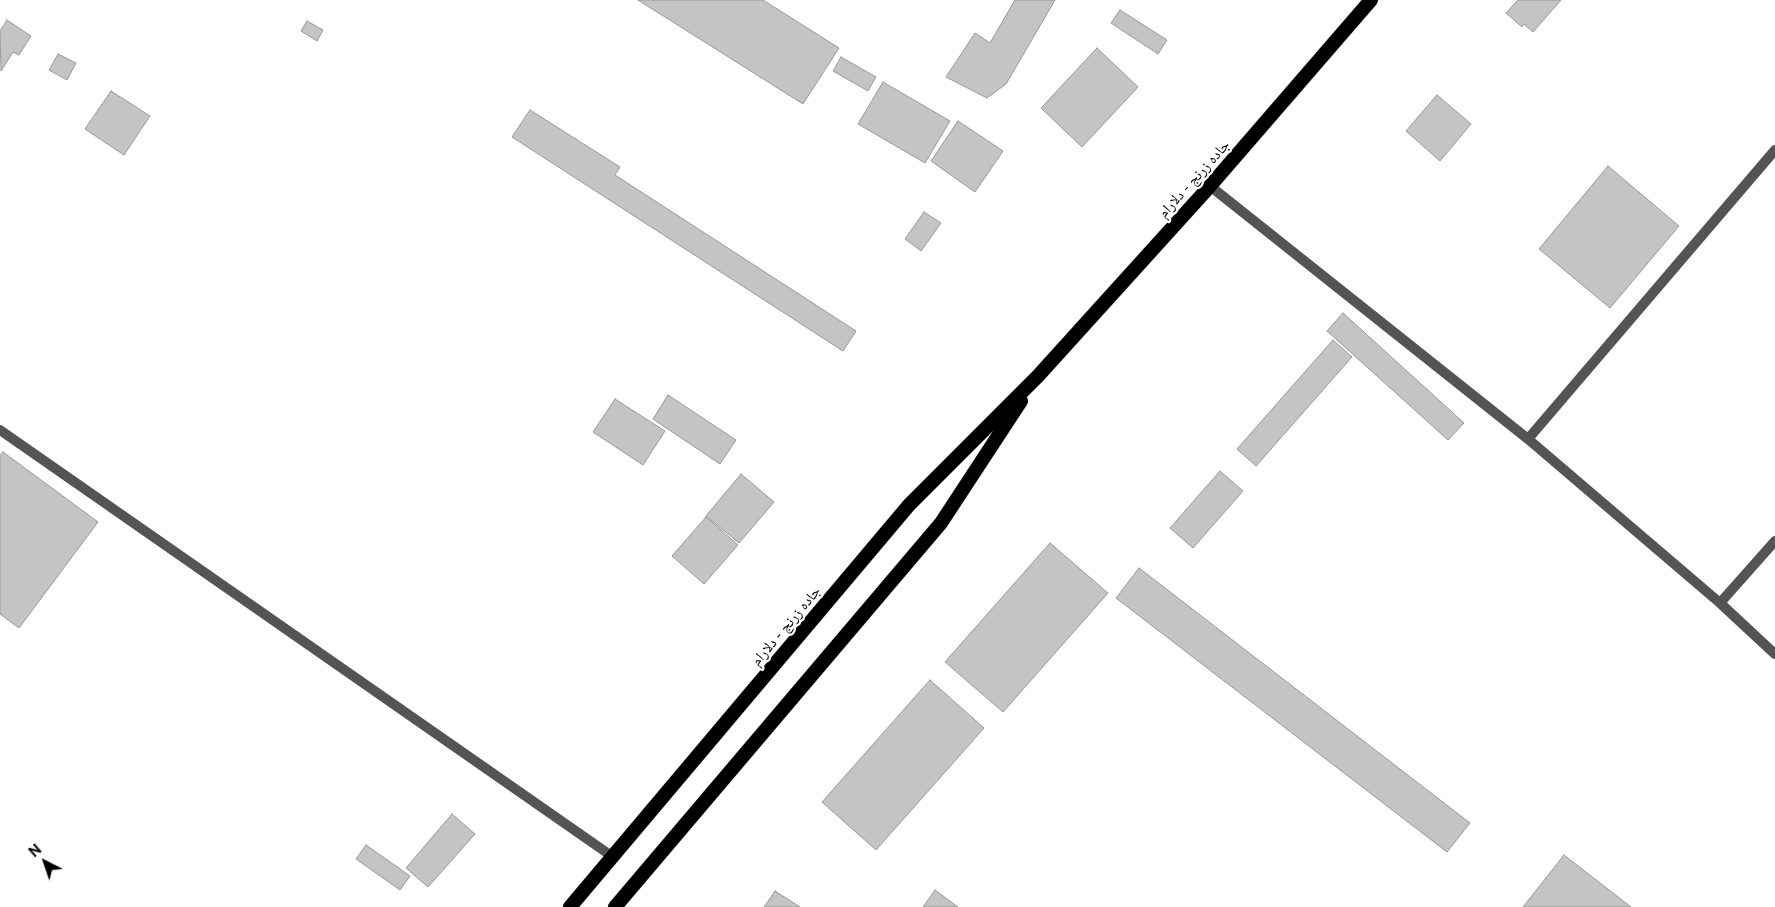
<!DOCTYPE html>
<html>
<head>
<meta charset="utf-8">
<style>
  body { margin:0 }
  #map { position:relative; width:1775px; height:907px; overflow:hidden; background:#fff; font-family:"Public Sans",sans-serif }
  canvas { display:block }
  .north { position:absolute; left:20px; top:837px; width:50px; height:50px; -webkit-text-stroke:4px #fff; paint-order:stroke; rotate:319deg; font-size:14px; font-weight:700; line-height:20px; text-align:center; color:#000 }
  .north::after { content:''; display:block; margin:auto; width:18px; height:22px; background:#000; clip-path:polygon(50% 0,100% 100%,50% 72%,0 100%) }
</style>
</head>
<body>
<div id="map">
<canvas width="1775" height="907"></canvas>
<div class="north">N</div>
</div>
<script>
const ctx = document.querySelector('canvas').getContext('2d');
ctx.lineJoin = 'round';
function fillPath(path, color) { ctx.fillStyle = color; ctx.fill(path, 'evenodd'); }
const toPath = rows => new Path2D(rows.map(r => 'M' + r).join(''));
function trace(path, color, width, dash) { ctx.strokeStyle = color; ctx.lineWidth = width; ctx.lineCap = dash ? 'butt' : 'round'; ctx.setLineDash(dash || []); ctx.stroke(path); }
function write(font, color, halo, rows, align = 'center') {
  ctx.font = font + ' "Public Sans","Noto Naskh Arabic",sans-serif'; ctx.lineWidth = 4.5; ctx.setLineDash([]); ctx.textBaseline = 'middle'; ctx.strokeStyle = halo; ctx.fillStyle = color; for (const [text, x, y, turn = 0] of rows) {
    ctx.save(); ctx.translate(x, y); ctx.rotate((+turn || 0) * Math.PI / 180); ctx.textAlign = isNaN(turn) ? turn : align; if (halo) ctx.strokeText(text, 0, 0); ctx.fillText(text, 0, 0); ctx.restore();
  }
}
const building = toPath([
  [638,0,763,0,839,48,803,104,638,0],
  [1015,0,1055,0,1006,84,987,98,946,77,975,33,990,43,1015,0],
  [1518,0,1561,0,1533,32,1524,24,1522,27,1506,13,1518,0],
  [1120,10,1167,40,1158,54,1111,23,1120,10],
  [7,20,31,36,19,55,13,52,1,71,0,31,7,20],
  [307,21,323,30,317,41,301,31,307,21],
  [1097,48,1138,87,1082,147,1041,108,1097,48],
  [58,54,76,63,67,80,49,70,58,54],
  [841,57,876,77,868,91,833,71,841,57],
  [883,82,950,121,925,163,858,124,883,82],
  [111,91,150,116,124,155,85,129,111,91],
  [1437,95,1471,124,1440,161,1406,131,1437,95],
  [530,110,620,167,615,175,856,331,843,351,512,137,530,110],
  [958,121,1003,151,975,192,931,161,958,121],
  [1608,166,1679,226,1610,308,1539,249,1608,166],
  [924,212,941,223,921,251,905,239,924,212],
  [1343,313,1464,423,1448,440,1327,331,1343,313],
  [1333,340,1352,357,1256,466,1237,449,1333,340],
  [668,395,736,440,720,464,653,419,668,395],
  [615,399,665,431,643,465,593,432,615,399],
  [3,452,98,522,19,628,0,614,0,456,3,452],
  [1220,471,1243,491,1193,548,1170,528,1220,471],
  [741,474,774,502,739,543,706,516,741,474],
  [706,517,738,545,704,584,672,556,706,517],
  [1050,543,1108,593,1003,712,945,662,1050,543],
  [1139,568,1470,823,1447,852,1116,598,1139,568],
  [930,680,984,728,876,850,822,802,930,680],
  [452,814,475,834,428,887,406,868,452,814],
  [366,845,410,876,400,890,356,859,366,845],
  [1564,855,1631,907,1523,907,1564,855],
  [935,890,958,907,923,907,935,890],
  [775,891,800,907,764,907,775,891]
]);
fillPath(building, '#c4c4c4');
trace(building, '#989898', 1);
const trunk = toPath([
  [570,907,909,505,1038,376,1210,186,1371,0],
  [615,907,941,523,1021,401]
]);
trace(trunk, '#dbdbdb', 15);
trace(toPath([
  [1210,186,1528,439,1720,603,1775,654],
  [0,430,613,857],
  [1528,439,1775,150],
  [1720,603,1775,541]
]), '#545454', 10);
trace(trunk, '#000', 14);
write('15px', '#000', '#fff', [
  ["جاده زرنج - دلارام",1194,179,-48],
  ["جاده زرنج - دلارام",786,626,-50]
]);
</script>
</body>
</html>
